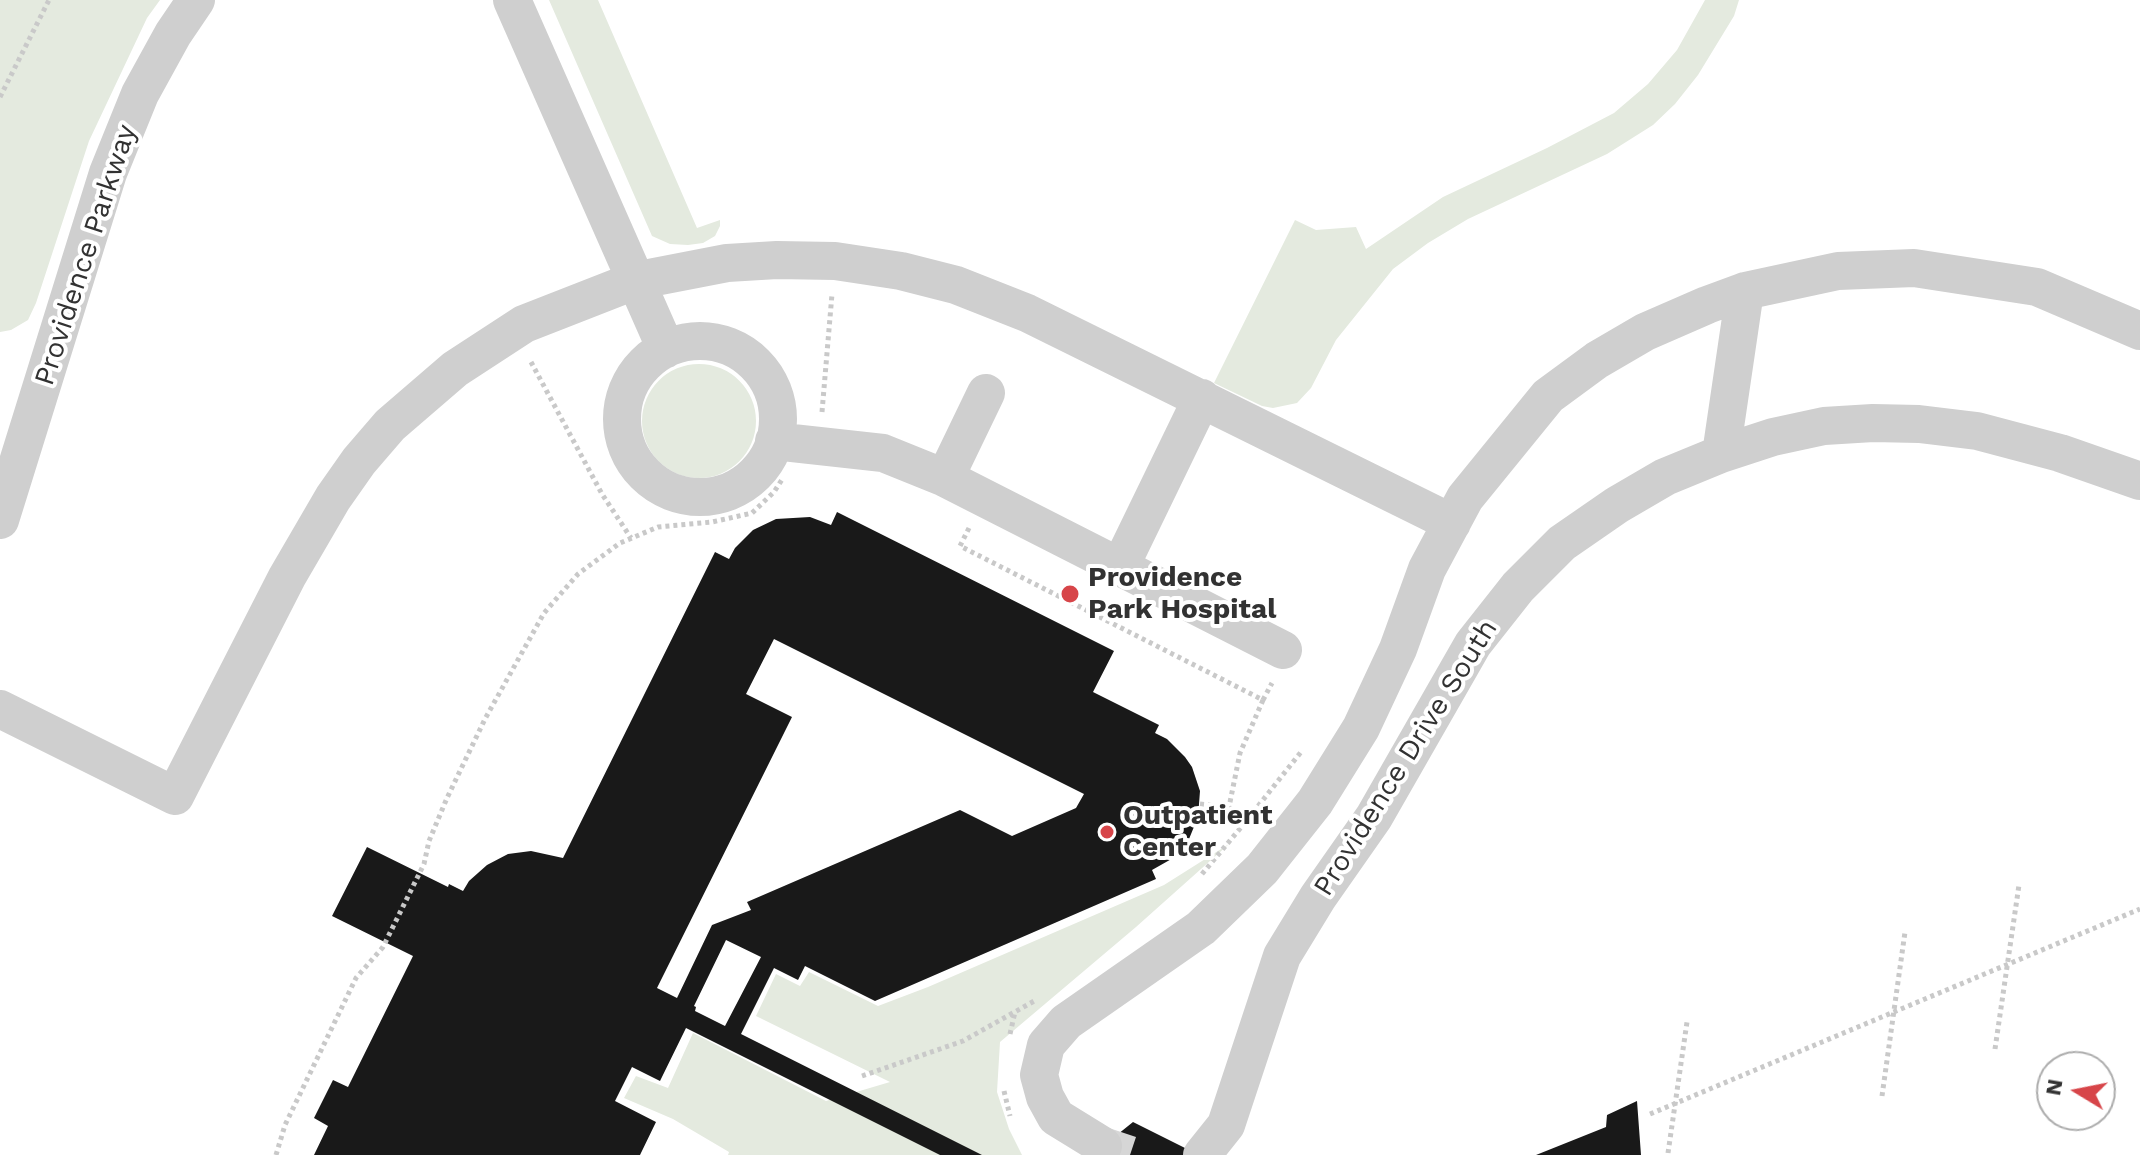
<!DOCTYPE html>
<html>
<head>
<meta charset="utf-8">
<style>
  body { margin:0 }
  #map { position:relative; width:2140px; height:1155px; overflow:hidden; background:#fff; font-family:"Work Sans",sans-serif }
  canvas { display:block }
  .north { position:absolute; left:2036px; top:1051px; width:80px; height:80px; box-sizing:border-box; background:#fff; border:2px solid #adadad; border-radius:50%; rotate:280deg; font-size:22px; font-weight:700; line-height:32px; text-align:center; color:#323232 }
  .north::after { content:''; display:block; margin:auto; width:28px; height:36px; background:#d74549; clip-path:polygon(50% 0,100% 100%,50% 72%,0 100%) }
</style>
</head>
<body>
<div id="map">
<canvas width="2140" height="1155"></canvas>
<div class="north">N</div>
</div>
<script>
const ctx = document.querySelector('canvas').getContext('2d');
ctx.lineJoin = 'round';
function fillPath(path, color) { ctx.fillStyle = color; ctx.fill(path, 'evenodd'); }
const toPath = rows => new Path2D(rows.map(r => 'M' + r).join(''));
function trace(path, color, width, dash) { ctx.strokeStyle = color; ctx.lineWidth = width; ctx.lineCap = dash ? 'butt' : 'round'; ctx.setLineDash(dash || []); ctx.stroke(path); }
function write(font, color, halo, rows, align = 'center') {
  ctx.font = font + ' "Work Sans",sans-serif'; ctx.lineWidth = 8; ctx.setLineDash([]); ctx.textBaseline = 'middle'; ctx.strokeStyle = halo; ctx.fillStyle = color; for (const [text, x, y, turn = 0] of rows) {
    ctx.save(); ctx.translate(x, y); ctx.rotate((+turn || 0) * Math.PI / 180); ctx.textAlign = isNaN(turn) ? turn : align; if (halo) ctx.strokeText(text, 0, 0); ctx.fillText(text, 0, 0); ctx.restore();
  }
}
fillPath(toPath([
  [0,0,160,0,147,18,89,141,36,303,28,320,11,330,0,332],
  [549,0,598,0,697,228,720,220,720,226,715,236,703,243,688,245,670,244,652,236],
  [1705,0,1739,0,1734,16,1698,75,1675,104,1653,125,1607,154,1468,219,1428,243,1393,269,1336,340,1311,388,1297,403,1273,408,1262,406,1214,383,1295,220,1316,230,1356,227,1366,249,1443,197,1547,148,1614,113,1648,84,1677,50],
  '642 421a57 57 0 1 1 114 0a57 57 0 1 1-114 0Z',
  [1229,844,1136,927,1000,1042,997,1092,1009,1129,1022,1155,728,1155,729,1152,673,1119,624,1098,636,1076,668,1088,693,1033,826,1101,890,1082,756,1016,776,974,800,986,809,972,878,1006,928,987,1164,885]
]), '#e4eadf');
fillPath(toPath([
  [837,512,1114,651,1093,692,1159,725,1155,733,1167,739,1185,757,1192,767,1200,791,1198,817,1189,839,1175,857,1152,870,1156,879,875,1001,805,966,798,980,774,968,741,1034,982,1155,940,1155,686,1028,660,1081,632,1067,615,1101,656,1122,640,1155,314,1155,328,1126,314,1118,333,1080,348,1087,413,956,332,916,367,847,448,887,449,884,463,891,469,881,487,865,508,854,531,851,563,858,715,552,729,559,735,548,753,530,776,519,810,517,831,525],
  [774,639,1084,794,1076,808,1012,836,960,810,747,902,751,910,712,925,677,998,657,988,792,717,746,694],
  [726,940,761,957,725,1026,695,1011,696,1007,694,1006],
  [1637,1101,1641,1155,1536,1155,1606,1127,1607,1115],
  [1133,1122,1199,1155,1092,1155]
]), '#191919');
trace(toPath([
  [1103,1146,1130,1155]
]), '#d6d6d6', 38, [38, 19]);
trace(toPath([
  [0,97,49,0],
  [531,362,602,494,631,538],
  [822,412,832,294],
  [969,528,960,546,1263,700,1240,753,1229,807,1243,825,1301,752],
  [1263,700,1272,683],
  [1200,804,1229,807],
  [1202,874,1243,825],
  [1010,1034,1015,1012],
  [1995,1049,2019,885],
  [862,1076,963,1041,1036,1000],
  [1004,1091,1010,1116],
  [1882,1096,1905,932],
  [1650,1114,2140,909],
  [1668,1153,1687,1022],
  [276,1155,285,1125,356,978,383,947,424,864,429,841,447,798,485,719,544,613,578,574,620,543,658,527,712,522,752,513,774,492,783,478]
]), '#c9c9c9', 5, [4, 4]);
trace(toPath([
  [512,0,666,349],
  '622 419a78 78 0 1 1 156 0a78 78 0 1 1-156 0Z',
  [1202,398,1120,567,1283,650],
  [774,441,883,453,945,478,986,393],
  [1721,454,1745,291],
  [945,478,1120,567],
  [0,520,108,173,140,94,173,34,196,0],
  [0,709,175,796,287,577,333,498,359,461,390,425,455,369,524,324,634,281,727,263,777,260,835,261,901,271,956,285,1027,313,1452,523],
  [1103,1146,1056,1117,1045,1097,1039,1075,1046,1045,1066,1022,1201,928,1262,869,1315,802,1361,728,1398,649,1427,569,1465,498,1548,396,1597,360,1645,332,1707,305,1745,291,1838,271,1914,268,2037,287,2140,331],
  [1202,1155,1226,1125,1282,956,1318,897,1374,817,1473,644,1518,587,1562,543,1617,505,1665,477,1721,454,1773,437,1824,426,1873,423,1919,424,1977,431,2060,453,2140,481]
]), '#cfcfcf', 38);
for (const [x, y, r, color] of [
  [1070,594,10,"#d74549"],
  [1107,832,8,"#d74549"]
]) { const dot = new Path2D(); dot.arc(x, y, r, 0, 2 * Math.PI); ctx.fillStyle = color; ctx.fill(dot); trace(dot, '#fff', 3); }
write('28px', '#323232', '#fff', [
  ["Providence Parkway",86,255,-72],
  ["Providence Drive South",1406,758,-58]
]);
write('bold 28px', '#323232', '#fff', [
  ["Providence",1088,578],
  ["Park Hospital",1088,610],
  ["Outpatient",1123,816],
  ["Center",1123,848]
], 'left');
</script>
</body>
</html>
